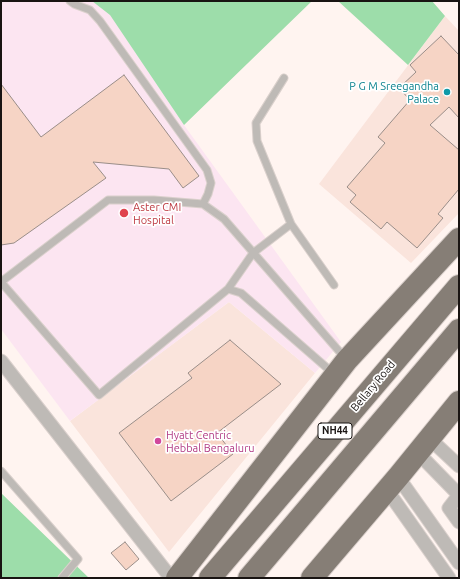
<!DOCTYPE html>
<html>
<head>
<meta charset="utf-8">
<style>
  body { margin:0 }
  #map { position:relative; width:460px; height:579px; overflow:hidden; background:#fff4f0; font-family:Ubuntu,sans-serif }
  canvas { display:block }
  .frame { position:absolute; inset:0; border:2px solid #191412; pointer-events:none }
</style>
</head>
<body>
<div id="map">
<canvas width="460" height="579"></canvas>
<div class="frame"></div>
</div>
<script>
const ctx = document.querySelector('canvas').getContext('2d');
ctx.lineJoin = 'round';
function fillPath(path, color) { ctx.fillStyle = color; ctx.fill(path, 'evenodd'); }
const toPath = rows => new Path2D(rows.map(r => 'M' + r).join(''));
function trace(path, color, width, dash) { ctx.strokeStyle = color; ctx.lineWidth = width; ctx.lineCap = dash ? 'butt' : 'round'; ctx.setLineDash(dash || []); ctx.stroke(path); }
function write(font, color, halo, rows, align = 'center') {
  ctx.font = font + ' Ubuntu,sans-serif'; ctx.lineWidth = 3.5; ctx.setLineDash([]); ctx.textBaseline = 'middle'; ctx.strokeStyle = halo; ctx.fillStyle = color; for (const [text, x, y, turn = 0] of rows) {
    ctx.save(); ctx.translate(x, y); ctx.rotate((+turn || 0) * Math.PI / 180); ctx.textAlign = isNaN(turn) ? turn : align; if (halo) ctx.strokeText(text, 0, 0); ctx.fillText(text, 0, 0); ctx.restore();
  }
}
fillPath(toPath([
  [445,16,459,31,459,213,411,263,319,184],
  [229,302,315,373,169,552,70,421]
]), '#fae4dc');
fillPath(toPath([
  [1,1,92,1,110,14,184,125,341,342,315,373,229,302,70,421,1,329]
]), '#fce5f1');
fillPath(toPath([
  [92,1,312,1,184,125,110,15],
  [338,1,432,1,445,16,408,65],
  [1,493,89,578,1,578]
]), '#9dddaa');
const building = toPath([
  [441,36,459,55,459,118,449,107,430,125,459,150,459,189,438,214,443,218,417,248,387,222,381,229,350,202,356,195,347,187,385,143,378,137,410,100,399,88,416,72,410,65,441,36],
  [124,75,199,176,183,188,169,169,93,162,106,178,14,243,1,245,1,84,41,137,124,75],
  [230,340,281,384,217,433,233,454,171,501,119,433,192,378,188,373,230,340],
  [125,542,139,559,126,570,111,553,125,542]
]);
fillPath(building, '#f6d4c5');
trace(building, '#9a8e89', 1);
const service = toPath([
  [70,1,74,4,90,10,100,21,207,170,211,183,208,194,203,204],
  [284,78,256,123,257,141,291,224,334,285],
  [1,282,99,395,228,289,241,293,334,374],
  [1,282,108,200,154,200,203,204,224,219,345,358],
  [228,289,253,253,291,224],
  [1,471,78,559,62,578]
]);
const minor = toPath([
  [1,361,171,578],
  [430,439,459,466],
  [418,453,459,495],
  [398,477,459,563],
  [387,490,449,578],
  [459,495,449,508,459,522]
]);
const trunk = toPath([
  [177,578,347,360,459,239],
  [210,578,459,286],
  [249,578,459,330],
  [312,578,398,477,459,402]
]);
trace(service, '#dad0cc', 9);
trace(minor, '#dad0cc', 15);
trace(trunk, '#dad0cc', 24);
trace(service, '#bebab6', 7);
trace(minor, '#bebab6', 13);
trace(trunk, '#867e76', 22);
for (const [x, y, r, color] of [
  [447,92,4,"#0f9aa8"],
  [124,213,5,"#e0444e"],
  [158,441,4,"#d1479c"]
]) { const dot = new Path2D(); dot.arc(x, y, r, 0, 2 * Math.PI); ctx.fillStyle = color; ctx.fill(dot); trace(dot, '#fff', 1.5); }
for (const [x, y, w] of [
  [335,431,34]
]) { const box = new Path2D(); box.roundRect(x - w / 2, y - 8, w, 16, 3); ctx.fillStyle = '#fff'; ctx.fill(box); trace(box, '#191412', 1); }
write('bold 10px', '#191412', null, [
  ["NH44",335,431]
]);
write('11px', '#0d838f', '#fff', [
  ["P G M Sreegandha",439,86],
  ["Palace",439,99]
], 'right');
write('11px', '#be3a42', '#fff', [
  ["Aster CMI",133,207],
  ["Hospital",133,220]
], 'left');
write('11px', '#191412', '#fff', [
  ["Bellary Road",373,386,-50]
]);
write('11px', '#b23c85', '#fff', [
  ["Hyatt Centric",166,435],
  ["Hebbal Bengaluru",166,448]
], 'left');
</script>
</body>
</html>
